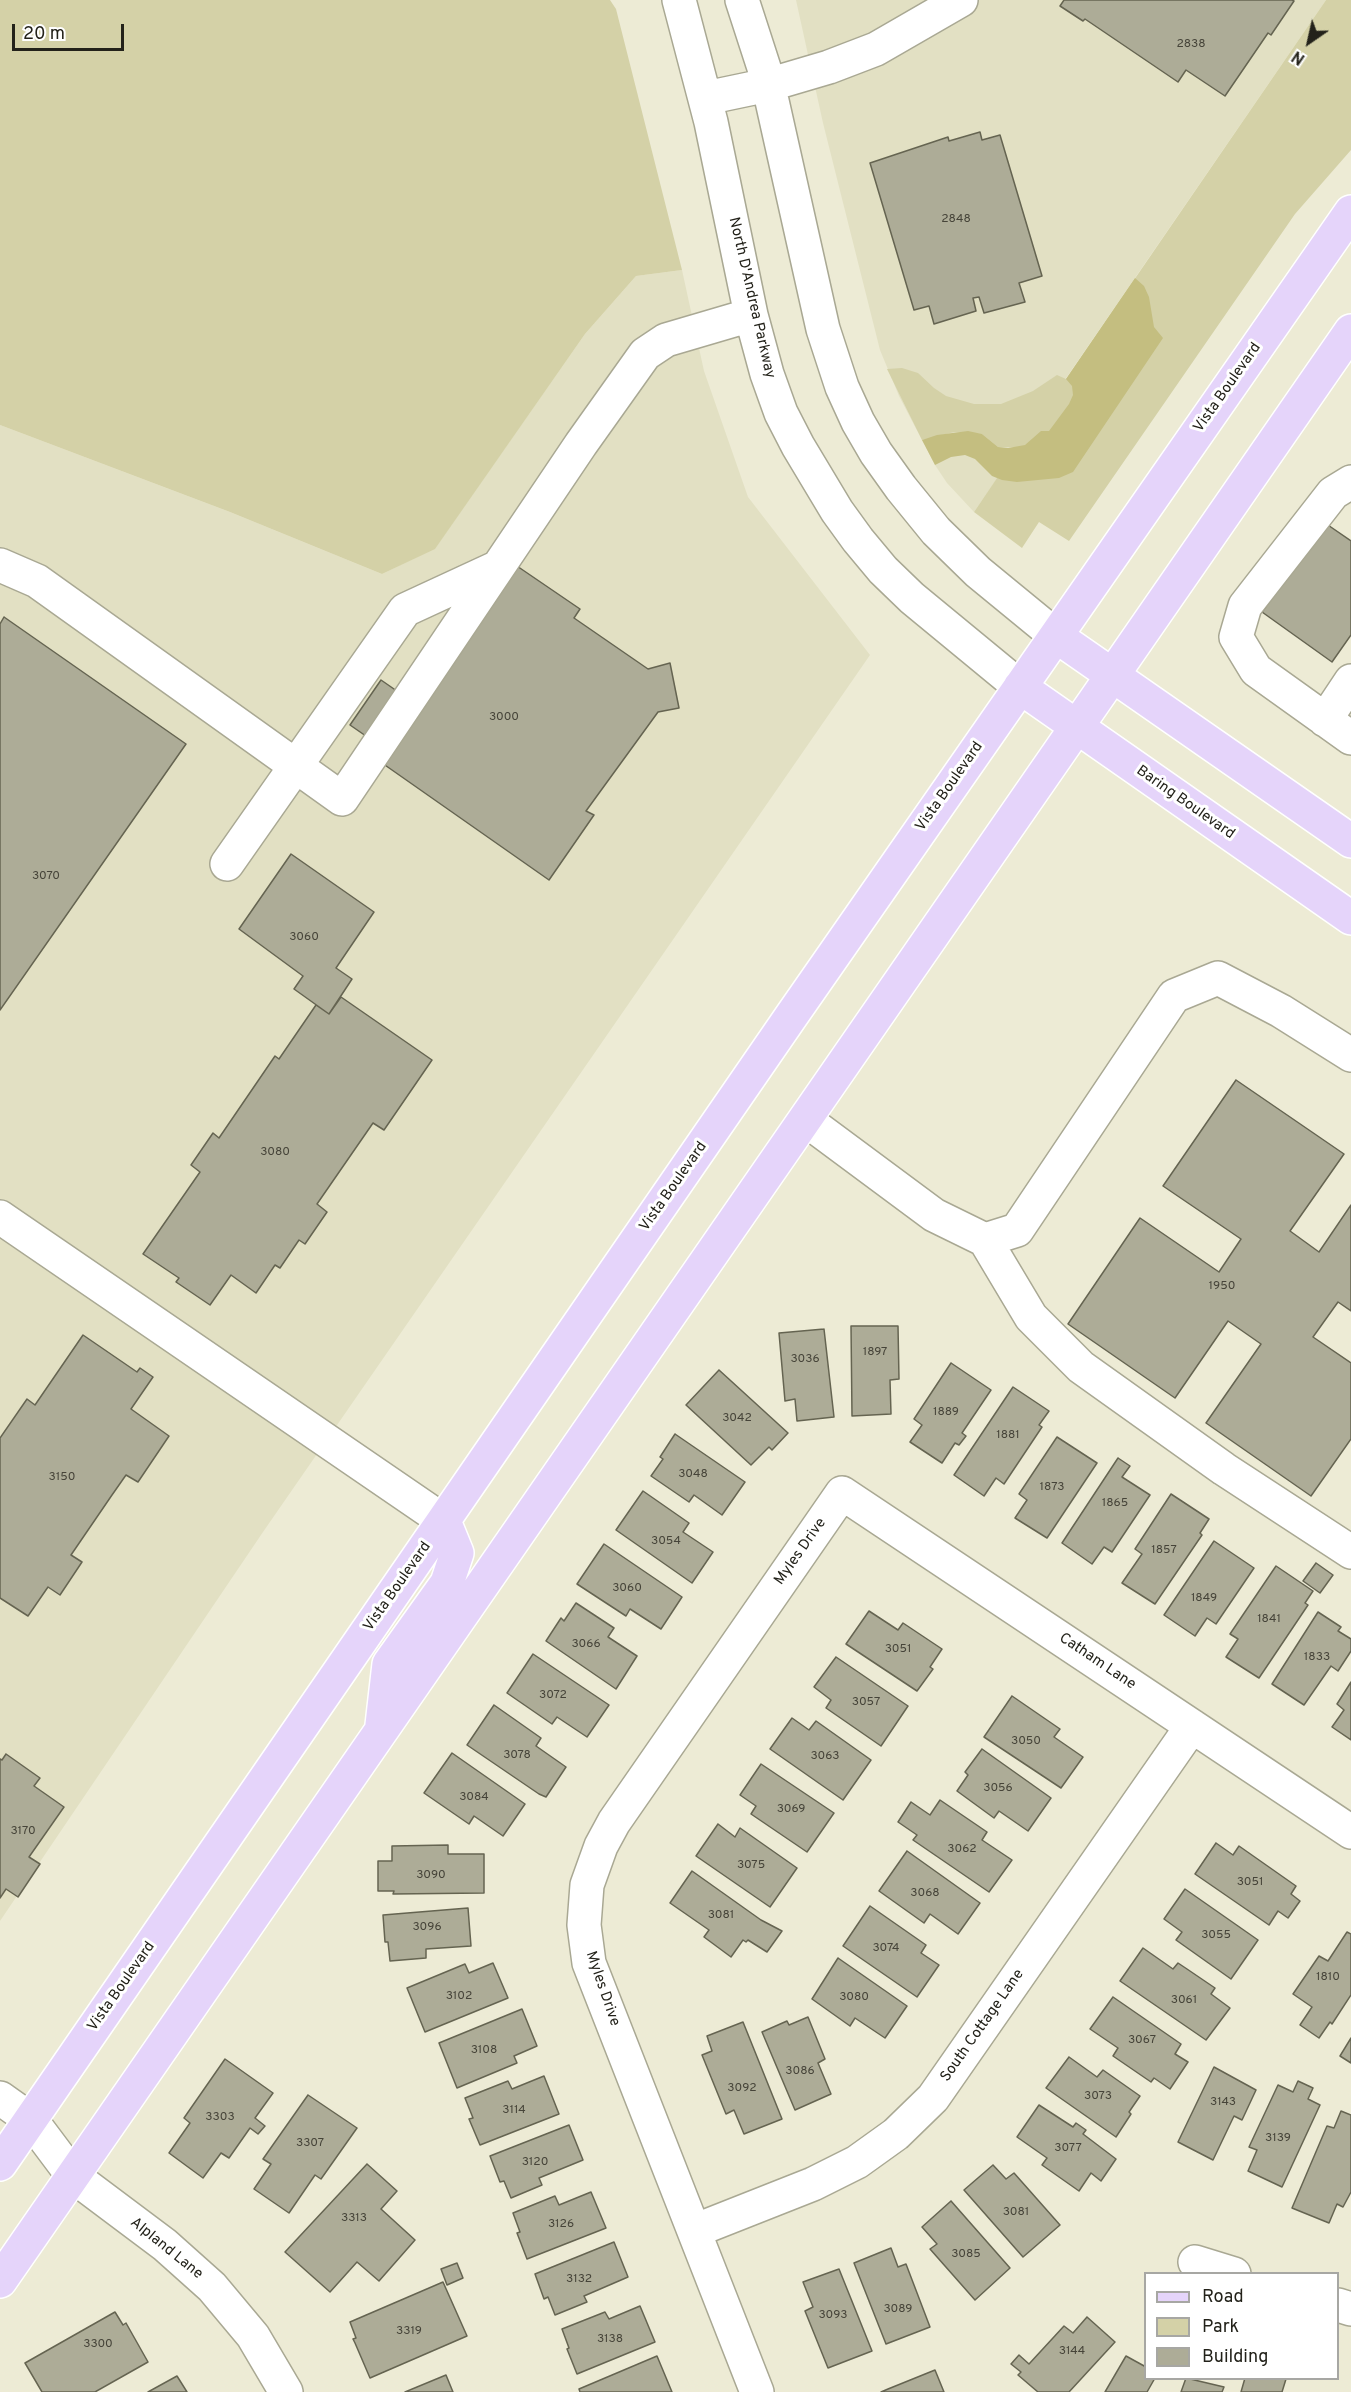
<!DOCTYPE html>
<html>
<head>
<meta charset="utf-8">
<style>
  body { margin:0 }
  #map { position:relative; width:1351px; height:2392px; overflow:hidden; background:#edebd5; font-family:Overpass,sans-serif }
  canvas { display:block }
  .legend { position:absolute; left:1144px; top:2272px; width:195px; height:108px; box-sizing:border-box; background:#fff; border:2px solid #a7a7a3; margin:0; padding:8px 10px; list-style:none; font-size:18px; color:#23221a }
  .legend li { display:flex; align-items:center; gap:12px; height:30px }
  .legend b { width:30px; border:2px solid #a7a7a3 }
  .north { position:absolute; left:1279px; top:12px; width:60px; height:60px; -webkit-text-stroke:4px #fff; paint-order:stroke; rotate:214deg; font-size:16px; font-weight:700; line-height:24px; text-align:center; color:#23221a }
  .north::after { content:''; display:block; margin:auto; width:21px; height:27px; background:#23221a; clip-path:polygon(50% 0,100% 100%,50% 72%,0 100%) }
  .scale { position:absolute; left:12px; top:24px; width:112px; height:27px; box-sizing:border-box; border:3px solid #23221a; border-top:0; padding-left:8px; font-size:18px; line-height:21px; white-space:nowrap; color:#23221a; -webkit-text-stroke:4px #fff; paint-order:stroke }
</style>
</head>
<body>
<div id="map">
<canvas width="1351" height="2392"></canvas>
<ul class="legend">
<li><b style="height:8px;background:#e5d4fa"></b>Road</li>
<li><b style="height:16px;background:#d4d1a7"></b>Park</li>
<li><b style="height:16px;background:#adac97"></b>Building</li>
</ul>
<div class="north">N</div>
<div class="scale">20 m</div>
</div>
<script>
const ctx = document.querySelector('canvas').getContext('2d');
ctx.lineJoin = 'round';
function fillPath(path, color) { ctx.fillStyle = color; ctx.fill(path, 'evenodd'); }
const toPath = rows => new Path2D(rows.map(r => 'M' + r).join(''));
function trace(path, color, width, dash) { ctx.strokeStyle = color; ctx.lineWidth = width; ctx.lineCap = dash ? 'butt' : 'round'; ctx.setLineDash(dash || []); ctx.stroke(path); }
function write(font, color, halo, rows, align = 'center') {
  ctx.font = font + ' Overpass,sans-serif'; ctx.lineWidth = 6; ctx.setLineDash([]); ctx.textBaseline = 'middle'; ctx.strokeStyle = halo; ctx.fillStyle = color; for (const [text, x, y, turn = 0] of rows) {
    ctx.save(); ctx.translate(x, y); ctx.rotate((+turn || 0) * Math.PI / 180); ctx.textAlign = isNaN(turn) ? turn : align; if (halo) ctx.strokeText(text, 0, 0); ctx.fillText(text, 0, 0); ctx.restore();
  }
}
fillPath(toPath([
  [796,0,1326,0,974,512,947,483,935,465,899,396,880,350,823,123],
  [682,270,704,371,748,497,870,655,263,1532,0,1921,0,425,230,512,382,574,435,548,585,334,636,276]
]), '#e2e0c3');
fillPath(toPath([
  [0,0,610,0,616,9,682,270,636,276,585,334,435,549,382,574,230,512,0,425],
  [1326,0,1351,0,1351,150,1295,214,1069,541,1039,522,1022,548,974,512,1018,447,998,447,982,434,954,432,922,440,887,369,902,368,918,373,934,388,946,396,974,404,1001,404,1033,391,1057,375,1066,379]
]), '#d4d1a7');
fillPath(toPath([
  [1135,278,1144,286,1149,297,1154,327,1163,338,1073,472,1059,478,1017,482,1002,480,992,476,975,459,965,455,951,457,935,465,922,440,937,435,968,431,982,434,998,447,1008,448,1025,445,1041,431,1049,431,1069,404,1073,395,1072,386,1066,379]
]), '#c4be80');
const building = toPath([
  [1064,0,1292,0,1294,1,1271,35,1268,33,1225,96,1186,70,1178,82,1085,19,1083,21,1060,6,1064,0],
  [980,132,982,140,1000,135,1042,276,1019,283,1025,302,984,313,979,297,973,298,976,311,934,324,929,306,914,310,870,163,948,137,949,141,980,132],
  [1325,523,1351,541,1351,635,1332,662,1262,612,1325,523],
  [514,564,580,609,574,618,648,669,670,663,679,708,658,712,586,811,594,815,549,880,382,763,389,752,350,725,381,680,420,707,514,564],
  [4,617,186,744,0,1010,0,624,4,617],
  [291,854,374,912,336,968,352,979,329,1014,294,989,303,976,239,929,291,854],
  [341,997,432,1060,384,1130,373,1123,317,1204,327,1212,305,1244,299,1240,280,1268,275,1265,256,1293,231,1275,210,1305,176,1282,179,1278,143,1254,200,1172,191,1165,213,1133,219,1138,275,1056,279,1059,316,1005,329,1014,341,997],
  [1236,1080,1344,1154,1290,1231,1319,1252,1351,1205,1351,1311,1338,1302,1313,1337,1351,1363,1351,1439,1311,1496,1206,1423,1261,1344,1228,1321,1175,1398,1068,1324,1140,1218,1219,1272,1241,1239,1163,1186,1236,1080],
  [851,1326,898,1326,899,1379,890,1380,891,1414,852,1416,851,1326],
  [824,1329,834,1417,797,1421,795,1399,785,1401,779,1333,824,1329],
  [83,1335,137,1372,140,1368,153,1377,131,1409,169,1436,138,1482,126,1475,112,1495,71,1555,82,1562,60,1595,48,1587,28,1616,0,1598,0,1438,27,1399,35,1405,83,1335],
  [951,1363,991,1390,962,1433,966,1436,959,1445,955,1443,942,1463,910,1442,922,1425,914,1419,951,1363],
  [719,1370,788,1433,772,1450,769,1447,751,1465,686,1405,719,1370],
  [1013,1387,1049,1411,1039,1425,1042,1427,1004,1484,996,1478,984,1496,954,1475,1013,1387],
  [675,1434,745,1482,722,1515,694,1495,689,1502,651,1476,663,1459,660,1457,675,1434],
  [1057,1437,1097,1463,1047,1538,1015,1518,1027,1500,1019,1494,1057,1437],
  [1118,1458,1130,1466,1122,1477,1150,1495,1112,1552,1104,1547,1092,1564,1062,1543,1118,1458],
  [643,1491,689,1523,683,1532,713,1552,692,1583,616,1530,643,1491],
  [1171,1494,1209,1519,1200,1533,1202,1535,1155,1604,1122,1583,1142,1554,1135,1549,1171,1494],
  [1214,1541,1254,1568,1216,1624,1207,1618,1195,1636,1164,1615,1214,1541],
  [604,1544,682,1597,661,1629,630,1609,626,1616,577,1584,604,1544],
  [1316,1563,1333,1575,1320,1593,1303,1581,1316,1563],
  [1276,1566,1313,1591,1305,1603,1308,1605,1259,1678,1226,1657,1238,1639,1230,1634,1276,1566],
  [576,1603,614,1628,608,1637,637,1656,616,1689,546,1641,561,1618,564,1621,576,1603],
  [869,1611,898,1630,903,1623,942,1649,930,1667,933,1669,917,1691,846,1644,869,1611],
  [1318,1612,1341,1627,1338,1631,1351,1639,1351,1651,1338,1671,1331,1666,1304,1705,1272,1684,1318,1612],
  [533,1654,609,1705,587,1737,557,1717,552,1724,507,1693,533,1654],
  [836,1657,908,1706,881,1746,826,1708,831,1700,814,1687,836,1657],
  [1351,1682,1351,1740,1332,1727,1344,1710,1337,1704,1351,1682],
  [1012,1696,1060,1729,1054,1737,1083,1757,1061,1788,984,1737,1012,1696],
  [494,1705,541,1738,536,1746,566,1767,546,1797,539,1794,467,1745,494,1705],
  [792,1718,809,1730,816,1721,871,1760,843,1800,770,1749,792,1718],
  [982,1749,1051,1798,1028,1831,999,1811,994,1818,957,1791,968,1775,965,1772,982,1749],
  [452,1753,525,1804,503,1836,474,1816,469,1824,424,1793,452,1753],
  [6,1754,40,1778,34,1786,64,1807,29,1857,40,1864,18,1897,6,1889,0,1898,0,1759,2,1760,6,1754],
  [761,1764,834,1813,807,1852,751,1814,756,1806,740,1795,761,1764],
  [940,1800,987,1832,982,1840,1012,1860,989,1892,913,1840,917,1835,898,1822,911,1802,930,1815,940,1800],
  [718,1824,735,1837,740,1828,797,1868,770,1907,696,1856,718,1824],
  [1216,1843,1233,1855,1239,1846,1296,1886,1291,1894,1300,1901,1288,1918,1278,1911,1269,1925,1195,1874,1216,1843],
  [448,1845,448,1854,484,1854,484,1893,393,1894,394,1891,378,1891,378,1861,392,1861,392,1846,448,1845],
  [907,1851,980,1903,958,1934,930,1914,924,1923,879,1891,907,1851],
  [692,1871,761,1920,782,1931,767,1952,748,1940,746,1942,743,1940,731,1957,704,1937,709,1930,670,1903,692,1871],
  [1185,1889,1258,1940,1231,1979,1176,1940,1182,1932,1164,1919,1185,1889],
  [870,1906,926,1945,921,1953,939,1965,917,1997,843,1946,870,1906],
  [468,1908,471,1946,426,1949,426,1958,390,1961,388,1942,385,1942,383,1915,468,1908],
  [1347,1932,1351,1934,1351,1995,1332,2024,1330,2022,1319,2038,1300,2025,1312,2007,1293,1994,1319,1956,1328,1961,1347,1932],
  [1143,1948,1173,1969,1178,1963,1187,1969,1215,1988,1211,1994,1230,2008,1206,2040,1120,1981,1143,1948],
  [838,1958,907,2006,885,2038,855,2018,850,2026,812,1999,838,1958],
  [493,1963,508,1998,425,2032,407,1988,465,1964,469,1973,493,1963],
  [1113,1997,1181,2044,1175,2054,1188,2062,1170,2089,1154,2078,1151,2082,1113,2056,1118,2048,1090,2029,1113,1997],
  [522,2009,537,2046,514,2056,517,2063,457,2088,439,2043,522,2009],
  [808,2017,825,2059,818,2063,831,2094,795,2110,762,2032,787,2021,789,2025,808,2017],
  [743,2022,782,2119,744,2134,734,2110,726,2114,702,2055,712,2051,707,2036,743,2022],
  [1351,2038,1351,2063,1340,2056,1351,2038],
  [1069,2057,1097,2077,1103,2070,1140,2096,1129,2112,1131,2114,1116,2137,1046,2088,1069,2057],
  [225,2059,273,2093,255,2118,265,2126,258,2134,250,2128,229,2158,221,2153,203,2178,169,2153,190,2123,184,2118,225,2059],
  [1214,2067,1256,2090,1242,2120,1234,2116,1213,2160,1178,2142,1214,2067],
  [544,2076,559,2114,480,2145,469,2119,473,2118,465,2098,508,2081,512,2089,544,2076],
  [1298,2081,1313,2088,1308,2099,1320,2105,1282,2187,1248,2171,1257,2150,1249,2147,1278,2085,1293,2092,1298,2081],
  [308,2095,357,2128,321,2179,315,2175,289,2213,254,2189,271,2164,263,2159,308,2095],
  [1039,2105,1073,2127,1076,2123,1086,2130,1083,2134,1116,2159,1101,2181,1091,2173,1079,2191,1042,2165,1047,2158,1017,2137,1039,2105],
  [1341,2111,1351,2115,1351,2192,1343,2207,1337,2204,1329,2223,1292,2208,1327,2126,1334,2128,1341,2111],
  [569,2125,583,2160,539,2178,542,2185,511,2198,504,2181,500,2182,490,2156,569,2125],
  [367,2164,397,2191,381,2209,415,2240,379,2281,357,2262,330,2292,285,2252,367,2164],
  [993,2165,1006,2179,1014,2173,1060,2225,1023,2257,964,2190,993,2165],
  [591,2192,606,2228,527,2259,517,2233,520,2232,513,2213,555,2196,559,2205,591,2192],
  [951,2201,1010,2268,975,2300,930,2249,937,2244,922,2227,951,2201],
  [614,2242,628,2277,584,2296,587,2302,555,2315,548,2297,544,2299,535,2274,614,2242],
  [891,2248,898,2267,906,2264,930,2327,886,2344,854,2263,891,2248],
  [457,2263,463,2278,447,2285,441,2269,457,2263],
  [839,2269,872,2351,828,2368,805,2311,813,2307,803,2282,839,2269],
  [443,2282,467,2336,370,2378,355,2343,353,2339,356,2338,350,2322,443,2282],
  [640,2306,655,2342,577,2374,567,2349,569,2348,562,2329,605,2312,609,2319,640,2306],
  [115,2312,123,2325,126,2323,148,2362,95,2392,42,2392,25,2363,115,2312],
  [1087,2317,1115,2342,1069,2392,1038,2392,1018,2375,1021,2372,1011,2364,1019,2355,1029,2364,1064,2326,1073,2333,1087,2317],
  [657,2356,672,2392,580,2392,579,2389,657,2356],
  [1126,2356,1146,2367,1146,2378,1155,2378,1147,2392,1105,2392,1126,2356],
  [935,2370,944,2392,881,2392,888,2389,935,2370],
  [446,2375,453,2392,405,2392,446,2375],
  [177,2376,187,2392,148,2392,177,2376],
  [1186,2378,1224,2387,1222,2392,1181,2392,1186,2378],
  [1245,2378,1285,2378,1286,2379,1282,2392,1241,2392,1245,2378]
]);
fillPath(building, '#adac97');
trace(building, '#656451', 1.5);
const minor = toPath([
  [679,0,711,122,751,315,767,374,781,413,798,446,837,511,858,540,883,570,912,598,1020,687],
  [742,0,766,74,823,329,842,387,858,422,876,453,901,488,936,531,978,572,1056,636],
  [706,98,768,85,829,67,876,49,961,0],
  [1351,482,1333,493,1245,606,1236,637,1256,670,1351,738],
  [0,565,37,581,342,799,581,444,645,354,666,340,751,315],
  [1325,720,1351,681],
  [227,864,405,610,498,567],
  [806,1120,934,1215,985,1240,1017,1230,1174,996,1218,978,1281,1011,1351,1055],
  [0,1217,444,1521],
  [985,1240,1031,1317,1081,1367,1224,1469,1351,1552],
  [0,2098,31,2120,73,2176,165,2245,212,2287,253,2336,286,2392],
  [694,2231,813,2184,857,2162,896,2134,933,2098,1192,1726],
  [1195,2262,1234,2274],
  [1338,2305,1351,2309],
  [757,2392,589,1963,584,1925,587,1885,601,1846,614,1822,842,1493,1351,1832]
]);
const major = toPath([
  [1056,636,1351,841],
  [1020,687,1351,918],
  [382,1725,389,1664,447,1583,457,1553,444,1521],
  [0,2164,792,1015,1351,212],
  [0,2281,1351,331]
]);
trace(minor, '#a9a893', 36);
trace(major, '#fff', 36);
trace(minor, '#fff', 33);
trace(major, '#e5d4fa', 33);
write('12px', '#464439', null, [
  ["2838",1191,45],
  ["2848",956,220],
  ["3000",504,718],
  ["3070",46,877],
  ["3060",304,938],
  ["3080",275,1153],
  ["1950",1222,1287],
  ["1897",875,1353],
  ["3036",805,1360],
  ["1889",946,1413],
  ["3042",737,1419],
  ["1881",1008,1436],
  ["3048",693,1475],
  ["3150",62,1478],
  ["1873",1052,1488],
  ["1865",1115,1504],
  ["3054",666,1542],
  ["1857",1164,1551],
  ["3060",627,1589],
  ["1849",1204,1599],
  ["1841",1269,1620],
  ["3066",586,1645],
  ["3051",898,1650],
  ["1833",1317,1658],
  ["3072",553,1696],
  ["3057",866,1703],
  ["3050",1026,1742],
  ["3078",517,1756],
  ["3063",825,1757],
  ["3056",998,1789],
  ["3084",474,1798],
  ["3069",791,1810],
  ["3170",23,1832],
  ["3062",962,1850],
  ["3075",751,1866],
  ["3090",431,1876],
  ["3051",1250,1883],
  ["3068",925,1894],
  ["3081",721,1916],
  ["3096",427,1928],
  ["3055",1216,1936],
  ["3074",886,1949],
  ["1810",1328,1978],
  ["3102",459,1997],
  ["3080",854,1998],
  ["3061",1184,2001],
  ["3067",1142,2041],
  ["3108",484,2051],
  ["3086",800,2072],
  ["3092",742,2089],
  ["3073",1098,2097],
  ["3143",1223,2103],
  ["3114",514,2111],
  ["3303",220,2118],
  ["3139",1278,2139],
  ["3307",310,2144],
  ["3077",1068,2149],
  ["3120",535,2163],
  ["3081",1016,2213],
  ["3313",354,2219],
  ["3126",561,2225],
  ["3085",966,2255],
  ["3132",579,2280],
  ["3089",898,2310],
  ["3093",833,2316],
  ["3319",409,2332],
  ["3138",610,2340],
  ["3300",98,2345],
  ["3144",1072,2352]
]);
write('15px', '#23221a', '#fff', [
  ["North D'Andrea Parkway",751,298,77],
  ["Vista Boulevard",1228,388,-55],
  ["Vista Boulevard",950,787,-55],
  ["Baring Boulevard",1185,803,35],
  ["Vista Boulevard",674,1187,-55],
  ["Myles Drive",801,1552,-55],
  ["Vista Boulevard",398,1587,-55],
  ["Catham Lane",1097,1662,34],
  ["Vista Boulevard",122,1987,-55],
  ["Myles Drive",602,1989,71],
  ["South Cottage Lane",983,2026,-55],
  ["Alpland Lane",166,2249,39]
]);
</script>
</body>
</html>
